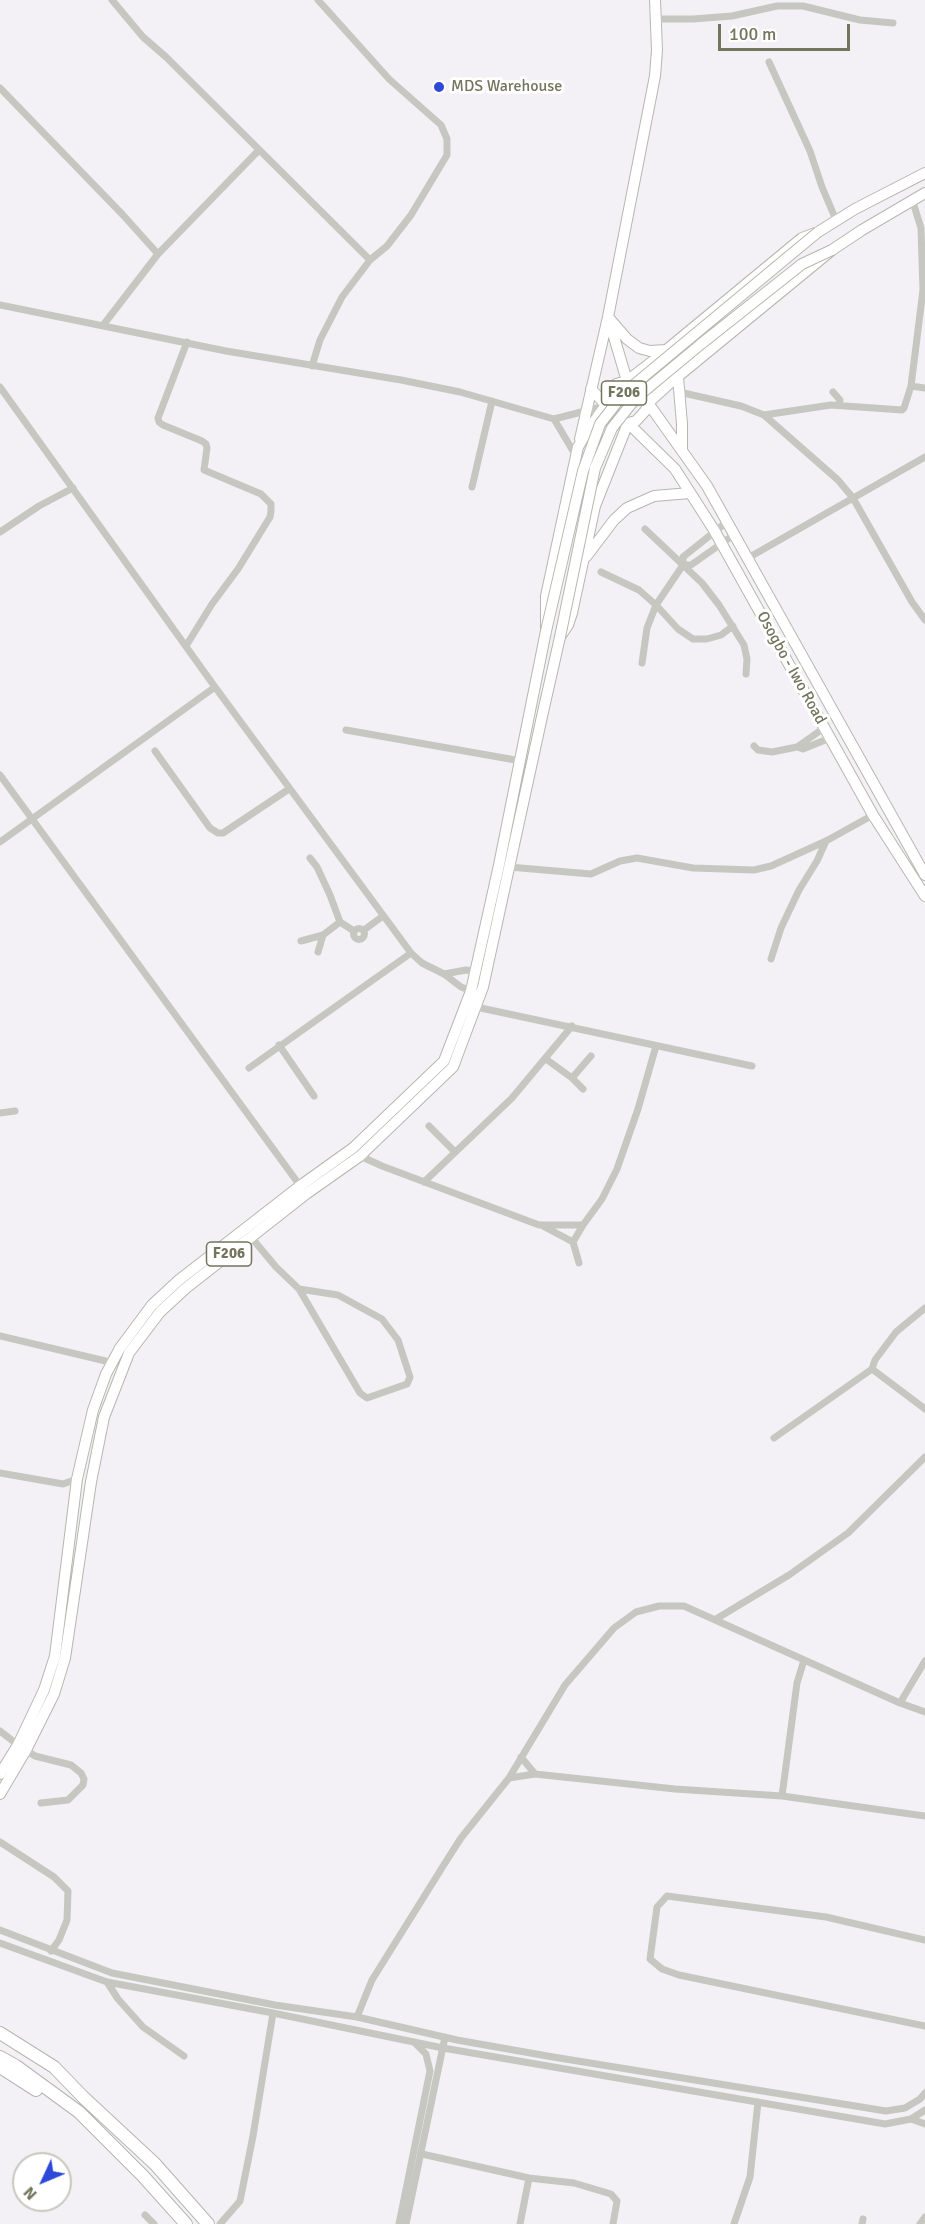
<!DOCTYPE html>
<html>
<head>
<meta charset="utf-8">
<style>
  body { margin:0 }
  #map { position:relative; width:925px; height:2224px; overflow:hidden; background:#f3f1f5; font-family:Signika,sans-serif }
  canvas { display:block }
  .north { position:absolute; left:12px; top:2152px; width:60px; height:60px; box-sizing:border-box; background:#fff; border:2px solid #c7c8be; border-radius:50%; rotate:226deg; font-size:16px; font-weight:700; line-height:24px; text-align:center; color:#73755d }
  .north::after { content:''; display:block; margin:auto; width:21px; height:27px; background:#2e48d7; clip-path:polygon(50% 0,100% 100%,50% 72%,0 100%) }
  .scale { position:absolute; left:718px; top:24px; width:132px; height:27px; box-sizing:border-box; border:3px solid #73755d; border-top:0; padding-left:8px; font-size:18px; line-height:21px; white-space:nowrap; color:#73755d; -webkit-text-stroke:4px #fff; paint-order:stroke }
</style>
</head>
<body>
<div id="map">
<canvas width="925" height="2224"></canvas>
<div class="north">N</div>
<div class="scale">100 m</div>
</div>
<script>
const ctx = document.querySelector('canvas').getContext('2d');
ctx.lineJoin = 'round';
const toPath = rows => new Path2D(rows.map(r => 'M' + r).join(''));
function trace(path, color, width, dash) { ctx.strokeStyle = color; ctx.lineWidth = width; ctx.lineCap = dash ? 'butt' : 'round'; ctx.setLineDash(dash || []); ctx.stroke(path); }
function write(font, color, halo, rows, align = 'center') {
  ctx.font = font + ' Signika,sans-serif'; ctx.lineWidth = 6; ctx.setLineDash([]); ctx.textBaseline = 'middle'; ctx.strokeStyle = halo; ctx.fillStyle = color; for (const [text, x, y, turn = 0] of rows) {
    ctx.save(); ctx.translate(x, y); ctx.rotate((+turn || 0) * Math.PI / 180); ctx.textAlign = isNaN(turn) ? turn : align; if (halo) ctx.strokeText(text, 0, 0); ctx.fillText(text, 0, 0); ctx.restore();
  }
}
const primary = toPath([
  [608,317,627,339,639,348,650,351,666,350],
  [609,320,627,381],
  [678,377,682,424,682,451],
  [640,386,646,394,648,403,707,486,925,875],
  [591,389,606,405,612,416,616,420,628,423,636,421,646,410,648,403,670,383,832,250,862,230,925,193],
  [628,423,675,469,714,530,873,815,925,896],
  [580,439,608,317,655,76,657,50,655,0],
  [586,557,614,520,627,508,654,496,690,493],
  [0,1774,18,1745,44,1690,55,1656,77,1479,93,1410,106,1374,120,1348,152,1305,179,1280,300,1186,353,1148,444,1061,471,991,499,865,546,631,546,596,576,456,578,447,588,430,606,405,608,393,616,384,627,381,653,361,802,238,818,232,855,209,925,173],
  [0,1794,26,1750,54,1694,65,1658,91,1482,104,1417,129,1353,160,1312,186,1288,306,1194,360,1156,453,1067,483,987,543,712,560,637,568,625,572,613,595,506,628,423]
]);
const trunk = toPath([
  [0,2033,54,2067,84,2098,155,2164,208,2224],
  [0,2057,16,2066,79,2112,143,2176,186,2224],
  [0,2067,36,2090]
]);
trace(primary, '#b7b7af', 12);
trace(trunk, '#b6b6af', 14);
trace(toPath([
  [112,0,143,37,166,57,370,260],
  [657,19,693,19,732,16,777,6,803,6,860,20,893,23],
  [769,62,810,151,822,187,836,220],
  [0,88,123,215,158,254],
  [0,305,226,351,401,380,460,392,554,419,605,406],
  [104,324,158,254,259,150],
  [312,366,320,340,342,297,370,260,387,246,411,215,447,155,447,139,441,125,389,79,318,0],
  [911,386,925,388],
  [0,387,215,687,411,953,422,963,444,974,461,987,474,992],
  [679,392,741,406,764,415,838,480,853,498,912,602,925,620],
  [833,392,840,400,839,405],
  [764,415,831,405,902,410,904,408,911,386,923,290,921,228,912,199],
  [554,419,576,456],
  [472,487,492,401],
  [645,529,702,583,719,605,744,645,747,659,746,674],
  [0,532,39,506,73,488],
  [748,558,925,457],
  [683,565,691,565,735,534],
  [601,572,639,590,656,605,678,629,693,639,707,639,721,635,733,626],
  [186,646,212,604,238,569,270,517,271,511,271,504,261,494,204,470,207,448,206,444,202,441,163,425,159,422,158,418,187,342],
  [642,663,647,628,656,605,683,565,683,557,728,521],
  [346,730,521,761],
  [754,746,758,750,772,752,797,747,803,749,830,738],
  [797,747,824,728],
  [155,751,210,828,218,833,223,833,289,789],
  [0,775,301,1187],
  [0,842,215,687],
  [310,858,317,867,330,895,340,922,354,931],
  [509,867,591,874,620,861,637,858,693,868,754,870,771,866,826,841,873,815],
  '353.5 934a5.5 5.5 0 1 1 11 0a5.5 5.5 0 1 1-11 0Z',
  [364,930,383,916],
  [301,941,323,935,340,922],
  [318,952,323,935],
  [771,959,781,928,799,890,817,861,826,841],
  [444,974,466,970,477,972],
  [476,1007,752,1066],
  [279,1045,314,1096],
  [546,1059,572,1078,583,1089],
  [249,1068,411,953],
  [572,1078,591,1056],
  [0,1113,15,1111],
  [429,1126,455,1152],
  [360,1156,382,1166,539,1225,583,1225,602,1199,617,1169,638,1109,656,1046],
  [424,1182,512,1098,572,1026],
  [541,1225,573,1242],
  [251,1237,276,1267,299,1289,360,1393,367,1398,407,1384,410,1377,398,1340,382,1319,338,1295,299,1289],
  [579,1263,573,1242,583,1225],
  [0,1336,114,1363],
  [872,1369,925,1409],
  [774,1438,872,1369,875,1360,896,1332,925,1308],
  [0,1473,63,1484,77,1479],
  [716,1619,789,1575,848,1533,925,1457],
  [900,1703,925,1661],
  [0,1731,18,1745],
  [26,1750,35,1756,71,1765,81,1773,84,1779,83,1785,68,1800,41,1803],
  [521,1757,535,1774],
  [509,1778,535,1774,675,1789,782,1796,925,1816],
  [782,1796,797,1683,804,1660],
  [0,1842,54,1877,68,1891,67,1920,59,1940,51,1951],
  [0,1930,112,1973,275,2005,357,2017,457,2040,553,2057,886,2111,905,2108,920,2099,925,2093],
  [925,1940,826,1917,667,1896,657,1907,650,1959,662,1969,679,1975,925,2026],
  [0,1943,107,1982,273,2013,443,2048,885,2124,911,2119,925,2110],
  [107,1982,118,1999,143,2027,184,2056],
  [357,2017,372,1980,445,1863,461,1838,509,1778,565,1685,614,1628,636,1612,659,1606,684,1606,900,1703,925,1712],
  [911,2119,925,2124],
  [422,2154,529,2178,574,2183,611,2194,617,2201,613,2224],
  [145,2215,154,2224],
  [220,2224,240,2201,253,2136,273,2013],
  [399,2224,430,2071,426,2054,415,2043],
  [406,2224,445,2037],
  [520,2224,529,2178],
  [734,2224,750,2177,758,2102],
  [862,2224,863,2219],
  [920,2224,925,2217]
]), '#c6c7c0', 7);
trace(primary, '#fff', 10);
trace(trunk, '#fff', 12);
const primaryBridge = toPath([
  [546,631,583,471,600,424,624,393,818,232],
  [560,637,595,468,612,428,636,398,701,344,802,264,832,250]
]);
trace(primaryBridge, '#b7b7af', 12, []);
trace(primaryBridge, '#fff', 10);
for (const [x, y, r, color] of [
  [439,87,6,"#2e48d7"]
]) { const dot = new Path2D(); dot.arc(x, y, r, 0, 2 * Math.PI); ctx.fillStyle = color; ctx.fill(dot); trace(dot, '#fff', 2); }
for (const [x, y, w] of [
  [624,393,45],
  [229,1254,45]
]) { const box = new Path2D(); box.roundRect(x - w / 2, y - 12, w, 24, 4.5); ctx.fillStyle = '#fff'; ctx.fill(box); trace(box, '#73755d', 1.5); }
write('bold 15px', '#73755d', null, [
  ["F206",624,393],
  ["F206",229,1254]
]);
write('16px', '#73755d', '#fff', [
  ["MDS Warehouse",451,87]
], 'left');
write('16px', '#73755d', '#fff', [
  ["Osogbo - Iwo Road",791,668,61]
]);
</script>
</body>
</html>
